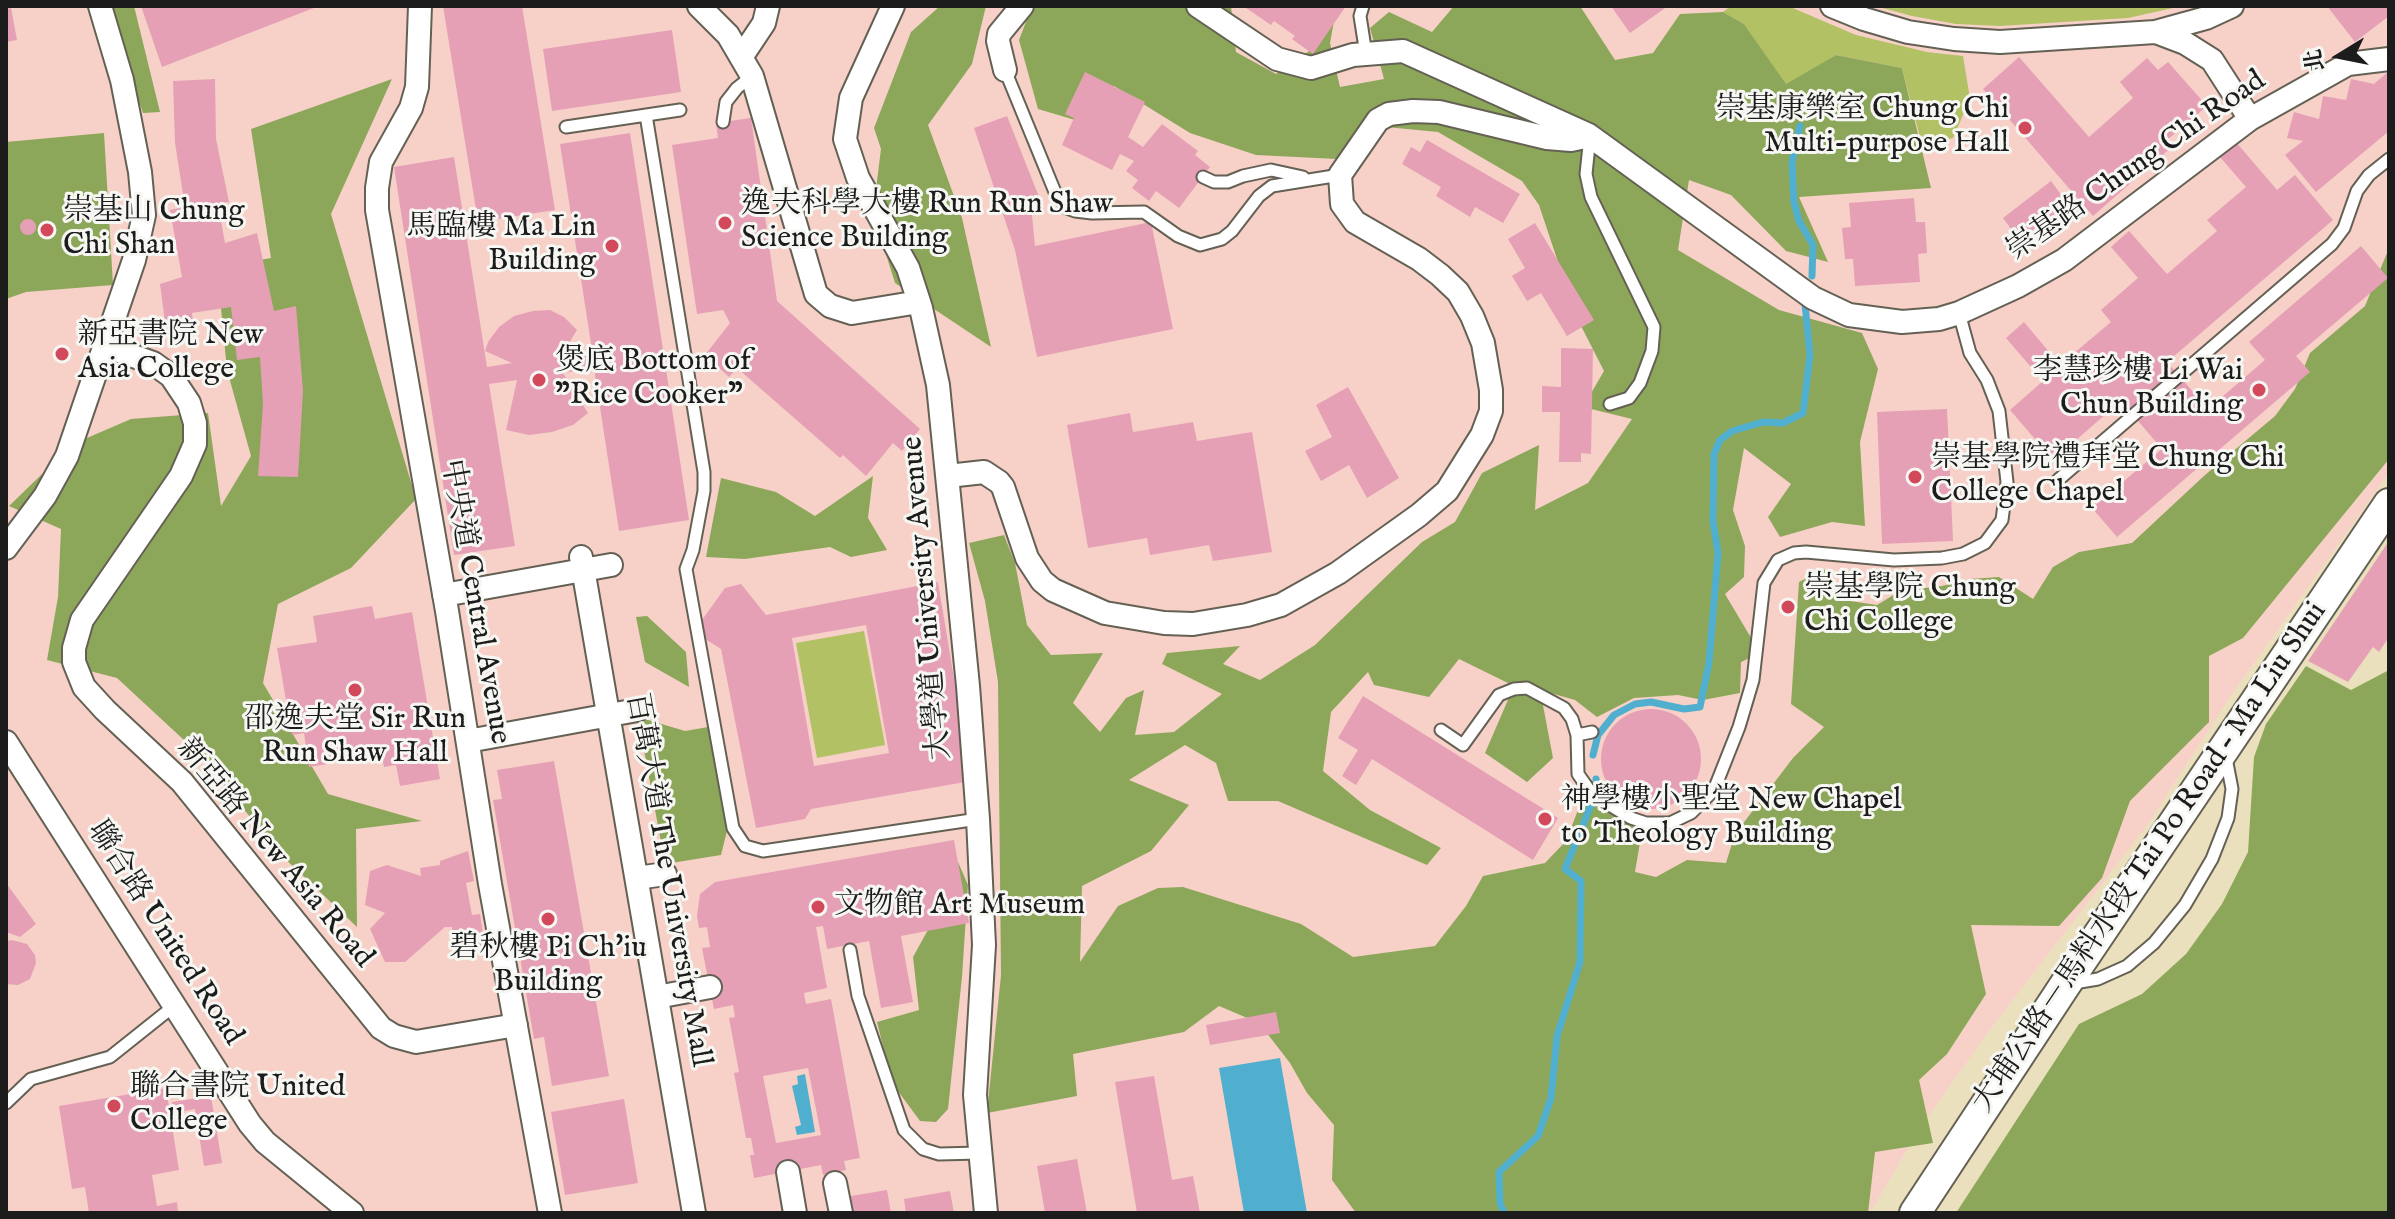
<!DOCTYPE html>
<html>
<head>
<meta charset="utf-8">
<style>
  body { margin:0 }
  #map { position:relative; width:2395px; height:1219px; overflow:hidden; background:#ebe0bd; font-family:"IM FELL English","Noto Serif TC",serif }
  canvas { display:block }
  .frame { position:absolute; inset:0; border:8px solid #1c1c1c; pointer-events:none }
  .north { position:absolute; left:2299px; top:16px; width:80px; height:80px; -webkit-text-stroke:6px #f6f6f2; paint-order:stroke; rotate:260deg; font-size:22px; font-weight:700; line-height:32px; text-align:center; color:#1c1c1c }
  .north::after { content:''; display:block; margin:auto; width:28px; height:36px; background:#1c1c1c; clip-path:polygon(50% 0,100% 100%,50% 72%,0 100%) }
</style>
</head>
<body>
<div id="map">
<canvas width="2395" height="1219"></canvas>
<div class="frame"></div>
<div class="north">北</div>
</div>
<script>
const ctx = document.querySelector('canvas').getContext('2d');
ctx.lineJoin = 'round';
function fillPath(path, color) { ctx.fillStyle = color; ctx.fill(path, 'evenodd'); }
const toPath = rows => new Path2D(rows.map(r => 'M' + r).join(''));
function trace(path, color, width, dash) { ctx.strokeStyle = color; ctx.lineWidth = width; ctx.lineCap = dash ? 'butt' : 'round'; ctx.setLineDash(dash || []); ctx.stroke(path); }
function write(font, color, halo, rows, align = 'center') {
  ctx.font = font + ' "IM FELL English","Noto Serif TC",serif'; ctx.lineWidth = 6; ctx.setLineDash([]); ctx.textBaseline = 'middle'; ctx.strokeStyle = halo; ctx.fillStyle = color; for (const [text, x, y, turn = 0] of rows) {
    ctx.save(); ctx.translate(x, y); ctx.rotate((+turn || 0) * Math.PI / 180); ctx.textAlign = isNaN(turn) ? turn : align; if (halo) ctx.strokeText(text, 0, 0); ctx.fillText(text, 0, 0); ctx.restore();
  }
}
fillPath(toPath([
  [6,6,2389,6,2389,473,2228,700,2148,824,1989,1031,1920,1128,1870,1213,6,1213]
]), '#f7d1c8');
fillPath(toPath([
  [1731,6,1788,6,1856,35,1927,52,1963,56,1970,99,1953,138,1922,145,1902,68,1836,55,1786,85,1744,24,1723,12],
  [1875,6,2182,6,2128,18,2000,26,1956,24,1912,16],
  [864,631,885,745,817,758,796,643]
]), '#b2c164');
fillPath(toPath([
  [106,6,134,6,160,112,143,113],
  [940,6,986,6,972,64,928,125,962,218,991,347,895,283,873,213,881,149,874,128,911,32],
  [1032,6,1231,6,1236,52,1276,74,1312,49,1334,21,1330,43,1340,87,1384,79,1370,28,1389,12,1432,32,1454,6,1580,6,1615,60,1653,53,1680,14,1723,12,1744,24,1786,84,1836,55,1902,68,1931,188,1799,197,1828,262,1786,251,1731,195,1689,180,1678,250,1779,310,1862,333,1878,369,1860,442,1865,526,1832,522,1780,537,1768,517,1791,484,1744,448,1733,510,1745,546,1744,577,1725,594,1760,653,1741,662,1740,693,1703,700,1678,695,1634,698,1597,717,1575,700,1547,692,1542,700,1553,758,1527,782,1485,753,1514,686,1459,659,1429,697,1374,685,1368,672,1331,712,1323,771,1370,810,1441,848,1427,865,1278,801,1228,801,1216,763,1185,745,1129,780,1189,805,1151,851,1082,886,1080,962,1118,906,1158,888,1183,887,1301,924,1353,957,1435,946,1466,906,1483,876,1545,863,1566,841,1590,779,1644,819,1635,872,1656,877,1687,860,1726,863,1735,834,1793,758,1824,727,1791,704,1799,582,1824,569,1850,601,1877,605,1900,591,1942,586,1970,579,1999,577,2033,599,2053,567,2079,552,2132,543,2205,475,2275,416,2295,389,2310,353,2365,306,2387,253,2389,238,2389,459,2243,638,2209,656,2209,722,2130,801,2102,878,2059,926,1971,925,1986,994,1947,1054,1919,1080,1933,1143,1875,1152,1868,1213,1356,1213,1332,1180,1334,1125,1307,1093,1290,1063,1259,1023,1219,1006,1184,1032,1073,1054,1077,1096,987,1113,1001,975,998,682,985,601,969,543,1004,535,1015,563,1027,625,1051,655,1103,653,1073,703,1100,732,1126,698,1144,690,1135,735,1174,732,1222,694,1162,664,1167,653,1240,646,1223,664,1260,680,1315,645,1422,542,1455,522,1482,473,1539,445,1535,510,1588,483,1632,419,1583,407,1604,371,1576,316,1539,205,1522,181,1438,132,1386,127,1337,159,1256,155,1190,133,1114,86,1075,120,1038,109,1019,40],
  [392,79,331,214,416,499,351,568,278,604,263,683,328,794,422,821,356,829,357,927,281,855,198,753,117,678,47,660,58,597,61,529,9,506,73,444,131,419,208,413,221,506,251,456,227,370,217,267,271,258,251,129],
  [104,133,113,285,26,292,6,299,6,142],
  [873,476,868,518,887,550,851,557,830,547,745,559,706,557,721,478,776,492,815,516],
  [647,616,686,652,689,687,645,662,636,617],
  [2306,666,2351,690,2389,670,2389,1213,1956,1213,2079,1024,2142,994,2186,954,2222,904,2248,852,2254,757,2266,724],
  [638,717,685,731,708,727,727,831,721,855,665,864],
  [958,862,968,885,962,977,948,1109,936,1122,920,1121,892,1083,877,1022,919,1010,913,957,929,928]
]), '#8da75a');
fillPath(toPath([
  [1280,1058,1307,1213,1244,1213,1219,1068],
  [805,1074,815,1132,797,1135,795,1127,801,1125,792,1086,798,1084,797,1076]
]), '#50afce');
trace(toPath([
  [1800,126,1792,162,1794,202,1799,221,1813,245,1812,276],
  [1593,755,1598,735,1614,715,1635,704,1651,702,1684,709,1700,707,1709,663,1718,553,1713,521,1714,454,1720,440,1732,431,1763,422,1783,423,1803,413,1810,355,1805,304],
  [1596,779,1598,790],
  [1504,1213,1500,1203,1499,1172,1538,1136,1551,1098,1557,1036,1580,962,1581,881,1565,869,1591,805]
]), '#50afce', 7);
fillPath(toPath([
  [141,6,319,6,162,67],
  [443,6,522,6,555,210,478,222],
  [1248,6,1346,6,1313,54,1292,39,1295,36,1274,21,1271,25,1246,8],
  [1611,6,1668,6,1630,33],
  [2327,6,2389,6,2389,16,2355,42],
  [11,8,17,40,6,42,6,9],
  [672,30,681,92,552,111,543,49],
  [2019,57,2089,137,2133,98,2120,82,2147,58,2158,70,2168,62,2207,106,2167,140,2173,146,2093,216,1983,89],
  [2389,71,2389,131,2316,192,2285,155,2303,141,2287,138,2294,112,2319,119,2323,96,2346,100,2351,79,2374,84],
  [1085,72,1145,102,1128,137,1143,147,1162,124,1198,151,1195,155,1210,167,1179,208,1156,191,1149,201,1132,188,1138,180,1126,171,1134,161,1120,154,1112,170,1062,145,1074,118,1065,114],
  [215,79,216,139,229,202,218,204,225,243,257,233,274,311,296,306,303,391,298,477,258,476,263,404,260,357,237,360,231,307,192,313,194,332,167,337,160,284,182,277,170,210,185,207,175,143,173,81],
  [1007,116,1045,212,1032,215,1035,246,1151,222,1173,329,1037,357,1015,250,974,128],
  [751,118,777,301,920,429,902,451,893,443,866,476,843,455,840,458,737,368,729,377,705,355,730,323,723,310,697,314,672,145,718,138,716,123],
  [630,133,689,520,619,531,594,368,563,373,588,413,573,425,552,432,529,435,506,430,517,380,489,384,515,546,454,555,394,167,454,157,487,367,512,363,485,351,488,342,499,327,514,316,533,311,550,310,564,317,577,330,561,356,592,350,560,144],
  [1427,140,1520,194,1503,223,1475,207,1470,217,1436,196,1441,187,1402,164,1411,147,1420,152],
  [2236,142,2277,190,2295,175,2333,220,2167,362,2208,409,2265,360,2249,342,2361,246,2388,278,2296,356,2310,372,2117,537,2092,508,2162,449,2121,401,2053,460,2010,410,2043,381,2006,338,2024,322,2060,365,2111,322,2101,310,2138,278,2111,247,2129,231,2167,274,2217,231,2207,220,2246,187,2220,157],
  [2051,181,2068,204,2019,240,2003,218],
  [1914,198,1916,222,1925,222,1927,253,1918,254,1920,282,1855,286,1853,259,1845,259,1842,228,1851,227,1849,203],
  '20 227a8 8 0 1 1 16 0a8 8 0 1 1-16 0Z',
  [1535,223,1594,320,1567,336,1541,293,1527,301,1512,276,1525,268,1508,239],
  [1561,348,1593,349,1591,454,1581,453,1581,462,1559,462,1560,412,1542,412,1542,386,1561,387],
  [1348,387,1399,478,1367,498,1349,465,1321,481,1305,451,1332,437,1316,405],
  [1947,409,1953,541,1882,544,1877,412],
  [1130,413,1133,432,1193,422,1197,441,1252,432,1272,552,1213,561,1209,545,1150,555,1147,538,1088,548,1067,425],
  [2389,541,2389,637,2379,652,2373,647,2348,682,2308,661],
  [938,582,971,781,811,809,805,819,756,828,721,649,702,637,702,620,725,588,741,584,766,615],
  [866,625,889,753,814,766,792,638],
  [372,606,375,619,412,612,440,779,400,786,396,765,384,767,382,755,309,767,304,733,292,735,277,648,317,642,313,616],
  [1363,696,1558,818,1533,860,1372,759,1356,785,1342,776,1358,750,1338,738],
  '1601 759a50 50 0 1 1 100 0a50 50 0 1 1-100 0Z',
  [554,761,609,1076,552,1086,544,1037,534,1039,493,800,502,799,497,770],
  [954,840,969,923,901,936,913,1002,881,1008,869,941,827,949,823,926,816,927,827,988,804,993,806,1004,831,999,860,1158,844,1161,846,1170,823,1175,821,1165,754,1178,750,1155,754,1155,751,1138,746,1138,734,1073,739,1072,729,1018,735,1017,733,1005,714,1009,702,948,710,947,707,927,699,928,697,916,700,894,715,882],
  [808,1068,821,1135,776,1143,763,1076],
  [468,851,474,881,466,883,472,915,480,914,485,947,455,946,452,927,445,927,405,962,385,962,370,929,385,913,365,905,370,871,387,865,421,876,420,868,440,865,440,861],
  [6,883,36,924,20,937,6,932],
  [12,940,27,944,35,955,36,963,30,979,18,985,6,984,6,941],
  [1276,1012,1280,1033,1210,1045,1206,1025],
  [1154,1076,1172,1180,1193,1176,1200,1213,1137,1213,1115,1082],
  [166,1088,179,1170,152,1175,157,1206,177,1202,178,1213,89,1213,85,1187,72,1189,59,1106],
  [211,1096,222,1163,204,1166,195,1109,174,1113,172,1102],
  [624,1099,638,1183,565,1195,551,1112],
  [1077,1159,1087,1213,1045,1213,1037,1166],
  [887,1190,891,1213,848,1213,845,1197],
  [950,1191,954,1213,906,1213,904,1199]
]), '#e5a0b6');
const lane = toPath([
  [1363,6,1360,16,1366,54],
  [1005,70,1055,192,1067,208,1075,211,1092,213,1144,212,1178,236,1200,245,1222,239,1232,231,1259,196,1272,186,1340,175],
  [646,115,704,472,704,491,693,550,686,569,733,828,745,846,763,851,978,819],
  [723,122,726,102,737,88,752,76],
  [566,127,680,110],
  [1590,136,1586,174,1591,197,1654,327,1652,351,1640,383,1629,398,1610,404],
  [1203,177,1214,182,1228,182,1243,176,1271,170,1303,177],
  [2058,480,2332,244,2344,228,2357,191,2369,175,2389,159],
  [1441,730,1463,745,1499,695,1514,689,1527,688,1564,708,1572,719,1577,735,1578,774,1592,794,1631,818,1646,823,1670,823,1691,813,1714,790,1739,727,1753,680,1764,583,1778,560,1794,553,1806,552,1894,560,1942,558,1963,554,1985,543,2002,520,2007,482,1999,411,1987,380,1970,353,1959,313],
  [1577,735,1592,732],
  [850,950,858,996,904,1130,923,1149,939,1154,980,1153],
  [2074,983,2098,979,2127,966,2154,943,2185,905,2212,859,2228,818,2232,789,2226,758],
  [6,1103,31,1079,110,1057,174,1006]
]);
const street = toPath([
  [420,6,417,87,411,108,381,162,377,188,377,210,447,611,490,884,550,1213],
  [699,6,728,35,752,76,816,294,830,306,852,313,919,302],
  [893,6,851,98,845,139,858,178,908,268,921,308,938,385,968,686,978,819,984,945,975,1095,986,1213],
  [1198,6,1277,59,1311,68,1353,55,1403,51,1589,135],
  [1832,6,1864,19,1908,32,1954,39,2000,42,2155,32,2206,18,2232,6],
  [2156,32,2185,43,2212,60,2250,119],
  [742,56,764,23,768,6],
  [1005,70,998,41,999,34,1022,6],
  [105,346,153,363,171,376,189,403,195,423,195,444,181,476,82,620,74,648,74,662,84,687,105,710,182,782,381,1028,394,1036,416,1042,516,1025],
  [948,476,984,472,999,482,1003,487,1027,558,1042,581,1053,590,1105,613,1164,623,1193,624,1247,615,1281,605,1338,573,1419,515,1447,491,1482,435,1491,411,1491,390,1483,343,1472,316,1458,292,1440,275,1419,259,1355,222,1342,204,1340,175,1378,120,1389,114,1413,111,1439,112,1547,138,1571,140,1590,136,1813,298,1849,315,1902,322,1939,319,1959,313,2018,286,2064,260,2250,119,2348,64,2389,59],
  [6,548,45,496,67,456,134,260,144,215,140,172,122,80,100,6],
  [581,557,694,1213],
  [444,595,611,565],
  [468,741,637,710],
  [6,742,250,1124,265,1142,352,1213],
  [637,878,665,874],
  [657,997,710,987],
  [788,1172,795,1213],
  [835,1183,841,1213]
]);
const secondary = toPath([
  [1915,1213,2065,985,2389,504]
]);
trace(lane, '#646154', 15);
trace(street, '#646154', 26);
trace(secondary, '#646154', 34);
trace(lane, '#fff', 11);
trace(street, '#fff', 22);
trace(secondary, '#fff', 30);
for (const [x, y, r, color] of [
  [2025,128,8,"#d1495b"],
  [725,223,8,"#d1495b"],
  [47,230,8,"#d1495b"],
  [612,246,8,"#d1495b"],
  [62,354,8,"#d1495b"],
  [539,380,8,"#d1495b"],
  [2259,390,8,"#d1495b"],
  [1915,477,8,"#d1495b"],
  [1788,607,8,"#d1495b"],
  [355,690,8,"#d1495b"],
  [1545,819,8,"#d1495b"],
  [818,907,8,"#d1495b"],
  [548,919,8,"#d1495b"],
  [114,1106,8,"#d1495b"]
]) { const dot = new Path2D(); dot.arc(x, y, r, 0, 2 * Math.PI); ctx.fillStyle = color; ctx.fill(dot); trace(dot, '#f6f6f2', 3); }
write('30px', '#1c1c1c', '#f6f6f2', [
  ["崇基康樂室 Chung Chi",2009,111,"right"],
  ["Multi-purpose Hall",2009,145,"right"],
  ["逸夫科學大樓 Run Run Shaw",741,206],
  ["Science Building",741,240],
  ["崇基山 Chung",63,213],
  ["Chi Shan",63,247],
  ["馬臨樓 Ma Lin",596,229,"right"],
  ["Building",596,263,"right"],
  ["新亞書院 New",78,337],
  ["Asia College",78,371],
  ["煲底 Bottom of",555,363],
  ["\"Rice Cooker\"",555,397],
  ["李慧珍樓 Li Wai",2243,373,"right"],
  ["Chun Building",2243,407,"right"],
  ["崇基學院禮拜堂 Chung Chi",1931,460],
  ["College Chapel",1931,494],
  ["崇基學院 Chung",1804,590],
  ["Chi College",1804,624],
  ["邵逸夫堂 Sir Run",355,721,"center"],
  ["Run Shaw Hall",355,755,"center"],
  ["神學樓小聖堂 New Chapel",1561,802],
  ["to Theology Building",1561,836],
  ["文物館 Art Museum",834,907],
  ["碧秋樓 Pi Ch'iu",548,950,"center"],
  ["Building",548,984,"center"],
  ["聯合書院 United",130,1089],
  ["College",130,1123]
], 'left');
write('30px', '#1c1c1c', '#f6f6f2', [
  ["崇基路 Chung Chi Road",2137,167,-35],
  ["大學道 University Avenue",928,598,-95],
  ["中央道 Central Avenue",474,602,80],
  ["新亞路 New Asia Road",274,854,50],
  ["大埔公路－馬料水段 Tai Po Road – Ma Liu Shui",2151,858,-56],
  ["百萬大道 The University Mall",667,880,80],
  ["聯合路 United Road",164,934,57]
]);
</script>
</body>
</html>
